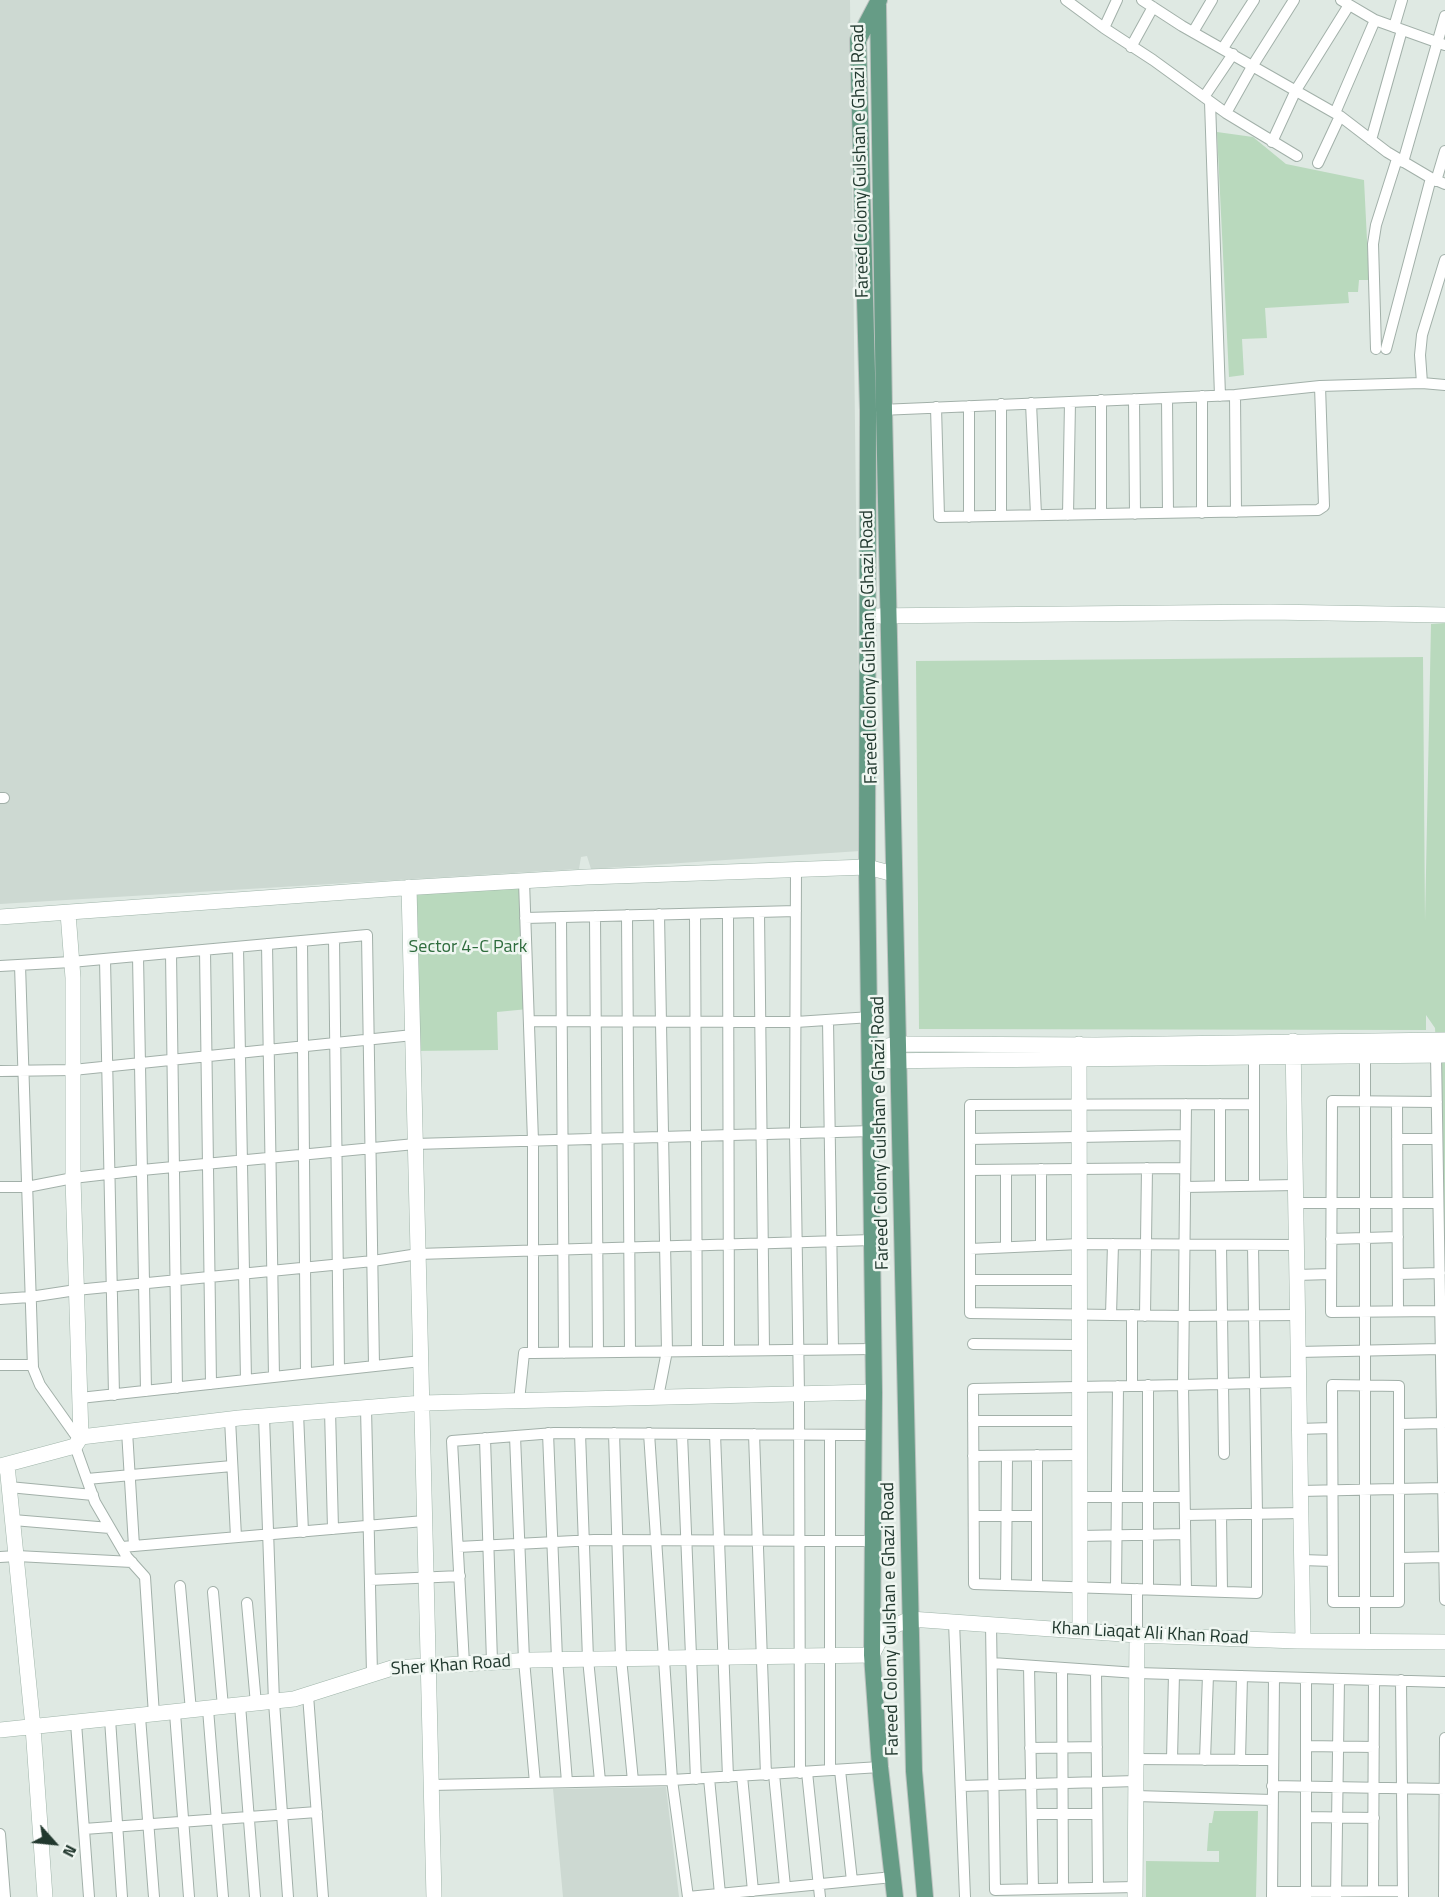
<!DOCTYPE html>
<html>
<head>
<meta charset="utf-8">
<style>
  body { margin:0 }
  #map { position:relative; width:1445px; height:1897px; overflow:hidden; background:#dfe9e3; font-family:"Titillium Web",sans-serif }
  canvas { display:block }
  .north { position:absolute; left:24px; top:1813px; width:60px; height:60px; -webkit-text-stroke:4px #eff6f1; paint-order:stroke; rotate:117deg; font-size:16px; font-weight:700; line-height:24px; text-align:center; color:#21382e }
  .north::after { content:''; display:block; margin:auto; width:21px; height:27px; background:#21382e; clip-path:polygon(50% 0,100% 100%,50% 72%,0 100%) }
</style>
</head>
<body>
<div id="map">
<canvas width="1445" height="1897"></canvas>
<div class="north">N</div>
</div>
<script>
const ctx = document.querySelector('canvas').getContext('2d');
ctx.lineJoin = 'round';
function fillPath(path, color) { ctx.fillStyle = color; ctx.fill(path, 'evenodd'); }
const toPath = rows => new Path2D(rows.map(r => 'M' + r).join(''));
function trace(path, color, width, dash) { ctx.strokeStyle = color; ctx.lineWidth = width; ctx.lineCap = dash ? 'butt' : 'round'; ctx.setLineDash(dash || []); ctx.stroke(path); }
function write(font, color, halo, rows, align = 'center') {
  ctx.font = font + ' "Titillium Web",sans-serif'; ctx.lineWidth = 5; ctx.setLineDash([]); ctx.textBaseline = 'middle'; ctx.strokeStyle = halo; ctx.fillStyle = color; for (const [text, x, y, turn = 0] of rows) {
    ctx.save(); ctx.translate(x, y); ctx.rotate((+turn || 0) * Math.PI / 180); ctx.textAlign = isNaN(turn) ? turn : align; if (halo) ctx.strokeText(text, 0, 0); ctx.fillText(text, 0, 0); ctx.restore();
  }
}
fillPath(toPath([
  [0,0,850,0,860,851,591,869,587,856,581,857,579,869,0,904],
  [666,1787,679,1897,563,1897,553,1789]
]), '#cdd9d2');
fillPath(toPath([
  [1217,132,1253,137,1286,164,1364,180,1369,280,1359,280,1358,292,1348,292,1349,303,1265,308,1267,338,1242,339,1244,375,1229,377],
  [1445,623,1445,1479,1439,1101,1435,1028,1426,1015,1426,1030,919,1029,916,661,1423,657,1425,921,1431,624],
  [524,881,528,1009,497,1012,498,1050,413,1051,409,887],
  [1214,1811,1258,1811,1256,1897,1146,1897,1146,1861,1219,1862,1219,1851,1207,1851,1209,1823,1212,1823]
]), '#b9d9bd');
const street = toPath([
  [1066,0,1104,28,1153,60,1226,113,1297,156],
  [1142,0,1182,26,1340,116,1387,152,1431,178,1445,184],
  [1341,0,1375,20,1445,45],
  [1394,27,1402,0],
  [1104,28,1117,0],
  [1193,32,1212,0],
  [1131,47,1153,7],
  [1223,48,1254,0],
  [1204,97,1233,54],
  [1210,102,1220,396],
  [1226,113,1253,65,1294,0],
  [1335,113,1375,20],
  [1371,140,1402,30],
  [1272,142,1296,90,1349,5],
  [1403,162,1445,16],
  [1318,163,1340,116],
  [1436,181,1445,151],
  [1376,349,1373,244,1376,225,1397,159],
  [1386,349,1431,178],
  [1422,383,1420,355,1422,335,1445,260],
  [1235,395,1236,512],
  [1167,398,1168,513],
  [1134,399,1135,514],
  [1031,403,1036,515],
  [1001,404,1001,516],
  [969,406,969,517],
  [936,407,939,517,1318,510,1324,506,1320,386],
  [880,410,1235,395,1320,386,1422,383,1445,385],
  [1202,513,1202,396],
  [1101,514,1101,400],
  [1068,515,1070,402],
  [0,798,4,798],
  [796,868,795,1133,799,1394,800,1773],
  [759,912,764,1350],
  [728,913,729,1351],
  [695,914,697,1351],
  [627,915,630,1352],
  [595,916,598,1352],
  [561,917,564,1353],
  [525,918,796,911],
  [334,938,339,1370],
  [302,941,306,1373],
  [267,944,274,1377],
  [238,947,246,1380],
  [205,950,211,1384],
  [171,953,177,1388],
  [138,956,146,1391],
  [105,959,114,1395],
  [20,965,33,1368,40,1385,79,1440],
  [0,966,71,962,367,935,374,1366],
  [828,1020,833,1349],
  [529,1021,796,1022,871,1017],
  [1436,1055,1445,1600],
  [1365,1056,1365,1642],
  [0,1071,73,1070,413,1035],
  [1397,1102,1398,1311],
  [1437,1102,1332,1101,1331,1312,1440,1311],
  [1220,1104,1220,1186],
  [1254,1104,970,1105,970,1313,1183,1316,1297,1315],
  [970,1139,1185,1135],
  [1397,1139,1437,1139],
  [970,1170,1185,1168],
  [1254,1185,1254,1057],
  [0,1187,27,1187,73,1178,142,1170,415,1144,872,1131],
  [1185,1187,1295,1185],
  [1295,1203,1438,1203],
  [1331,1239,1398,1237],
  [1041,1245,1041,1169],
  [1221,1245,1224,1454],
  [1253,1245,1255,1383,1257,1514,1257,1593,974,1584,973,1389,1183,1385,1255,1383,1298,1382],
  [1006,1247,1006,1170],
  [970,1249,1080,1244,1296,1245],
  [1398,1274,1440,1273],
  [1296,1275,1331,1274],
  [970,1280,1080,1280],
  [0,1299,30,1297,76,1290,373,1261,418,1254,872,1240],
  [1111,1315,1113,1244],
  [1132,1315,1132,1386],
  [1145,1316,1147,1168],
  [973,1344,1080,1345],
  [1298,1352,1441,1349],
  [533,1353,874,1349],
  [0,1365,33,1365],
  [1332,1385,1399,1386,1399,1602,1333,1602,1332,1385],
  [658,1397,667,1351,659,914],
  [80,1398,421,1361],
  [519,1401,524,1353,533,1353,533,1141,524,881],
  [366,1408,372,1674],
  [330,1410,333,1529],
  [298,1413,303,1532],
  [264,1416,274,1702,288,1897],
  [230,1419,236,1537],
  [973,1421,1080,1421],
  [1399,1424,1442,1423],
  [1299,1429,1331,1428],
  [127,1431,134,1546],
  [548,1433,557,1659,567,1782],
  [580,1433,588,1659,600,1781],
  [614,1433,621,1658,633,1781],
  [649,1433,672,1780,688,1897],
  [682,1434,696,1779],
  [715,1434,728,1777],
  [754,1434,766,1775],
  [515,1436,524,1660,535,1783],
  [485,1438,492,1662],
  [75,1446,95,1502,127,1557,145,1577,154,1715],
  [973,1456,1080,1455],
  [87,1479,232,1466],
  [9,1487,93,1495],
  [1300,1491,1443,1488],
  [1080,1497,1184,1497],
  [1185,1515,1301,1513],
  [1221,1515,1222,1591],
  [974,1516,1037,1516],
  [13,1520,110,1528],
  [1080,1536,1185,1534],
  [122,1547,424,1521],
  [458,1547,594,1540,872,1541],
  [0,1557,17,1556,132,1562],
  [1399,1558,1444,1557],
  [1302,1560,1332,1561],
  [370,1580,460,1576],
  [1006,1585,1007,1456],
  [180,1586,191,1711],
  [1037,1586,1037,1455],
  [1116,1588,1118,1386],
  [1148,1589,1148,1385],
  [1186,1590,1183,1385,1186,1104],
  [213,1592,223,1707],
  [247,1603,256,1704],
  [954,1622,965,1897],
  [991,1624,995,1890,1135,1887],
  [1137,1635,1137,1589],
  [992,1663,1137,1673,1445,1682],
  [464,1664,452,1441,554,1433,874,1435],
  [1029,1666,1033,1889],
  [1062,1668,1063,1888],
  [1096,1671,1098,1888],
  [1306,1678,1306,1897],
  [1401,1680,1403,1897],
  [308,1695,323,1897],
  [240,1705,255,1897],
  [208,1709,223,1897],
  [175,1713,189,1897],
  [140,1717,154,1897],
  [110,1719,122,1897],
  [76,1723,89,1897],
  [1306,1746,1374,1747],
  [1030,1748,1097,1747],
  [1136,1759,1273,1760],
  [1172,1759,1174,1674],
  [1205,1760,1208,1675],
  [1240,1760,1242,1676],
  [830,1770,830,1435],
  [840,1770,852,1881],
  [807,1772,820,1897],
  [774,1774,785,1887],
  [742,1776,753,1891],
  [709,1778,720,1894],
  [431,1785,672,1780,880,1767],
  [961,1786,1136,1781],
  [1272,1786,1445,1789],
  [1136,1796,1272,1800],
  [1032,1814,1097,1814],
  [1306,1817,1374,1818],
  [84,1829,317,1812],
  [0,1834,5,1897],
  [1373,1891,1374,1680],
  [1272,1892,1403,1891],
  [688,1897,893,1877],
  [1272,1897,1274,1677],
  [1336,1897,1339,1679],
  [1444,1897,1445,1738]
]);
const secondary = toPath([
  [868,616,1270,612,1445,615],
  [409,887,434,1897],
  [68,913,73,978,73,1178,81,1437],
  [0,917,402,888,587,877,867,867,894,874],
  [1293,1041,1303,1641],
  [1079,1044,1080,1631],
  [871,1049,899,1044,1096,1045,1445,1040],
  [871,1061,1445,1055],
  [7,1465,33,1727,45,1897],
  [0,1466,75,1446,81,1437,239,1418,422,1403,874,1392],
  [0,1730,294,1699,392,1668,532,1660,872,1655,885,1630,910,1619,1137,1635,1297,1641,1445,1642],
  [1135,1897,1137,1635]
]);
const primary = toPath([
  [879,0,858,40,868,410,867,867,874,1392,872,1655,880,1767,895,1897],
  [878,5,884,410,914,1771,925,1897]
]);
trace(street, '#a2b0a9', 12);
trace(secondary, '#9fb4a9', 16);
trace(primary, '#bcc3c0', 18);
trace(street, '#fff', 10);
trace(secondary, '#fff', 15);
trace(primary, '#669c86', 16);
write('18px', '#21382e', '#eff6f1', [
  ["Fareed Colony Gulshan e Ghazi Road",861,161,-91],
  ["Fareed Colony Gulshan e Ghazi Road",870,647,-91],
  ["Fareed Colony Gulshan e Ghazi Road",881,1133,-91],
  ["Fareed Colony Gulshan e Ghazi Road",891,1619,-91],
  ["Khan Liaqat Ali Khan Road",1150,1634,3],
  ["Sher Khan Road",451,1666,-4]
]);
write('18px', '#2e6c3d', '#eff6f1', [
  ["Sector 4-C Park",468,948]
]);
</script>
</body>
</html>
